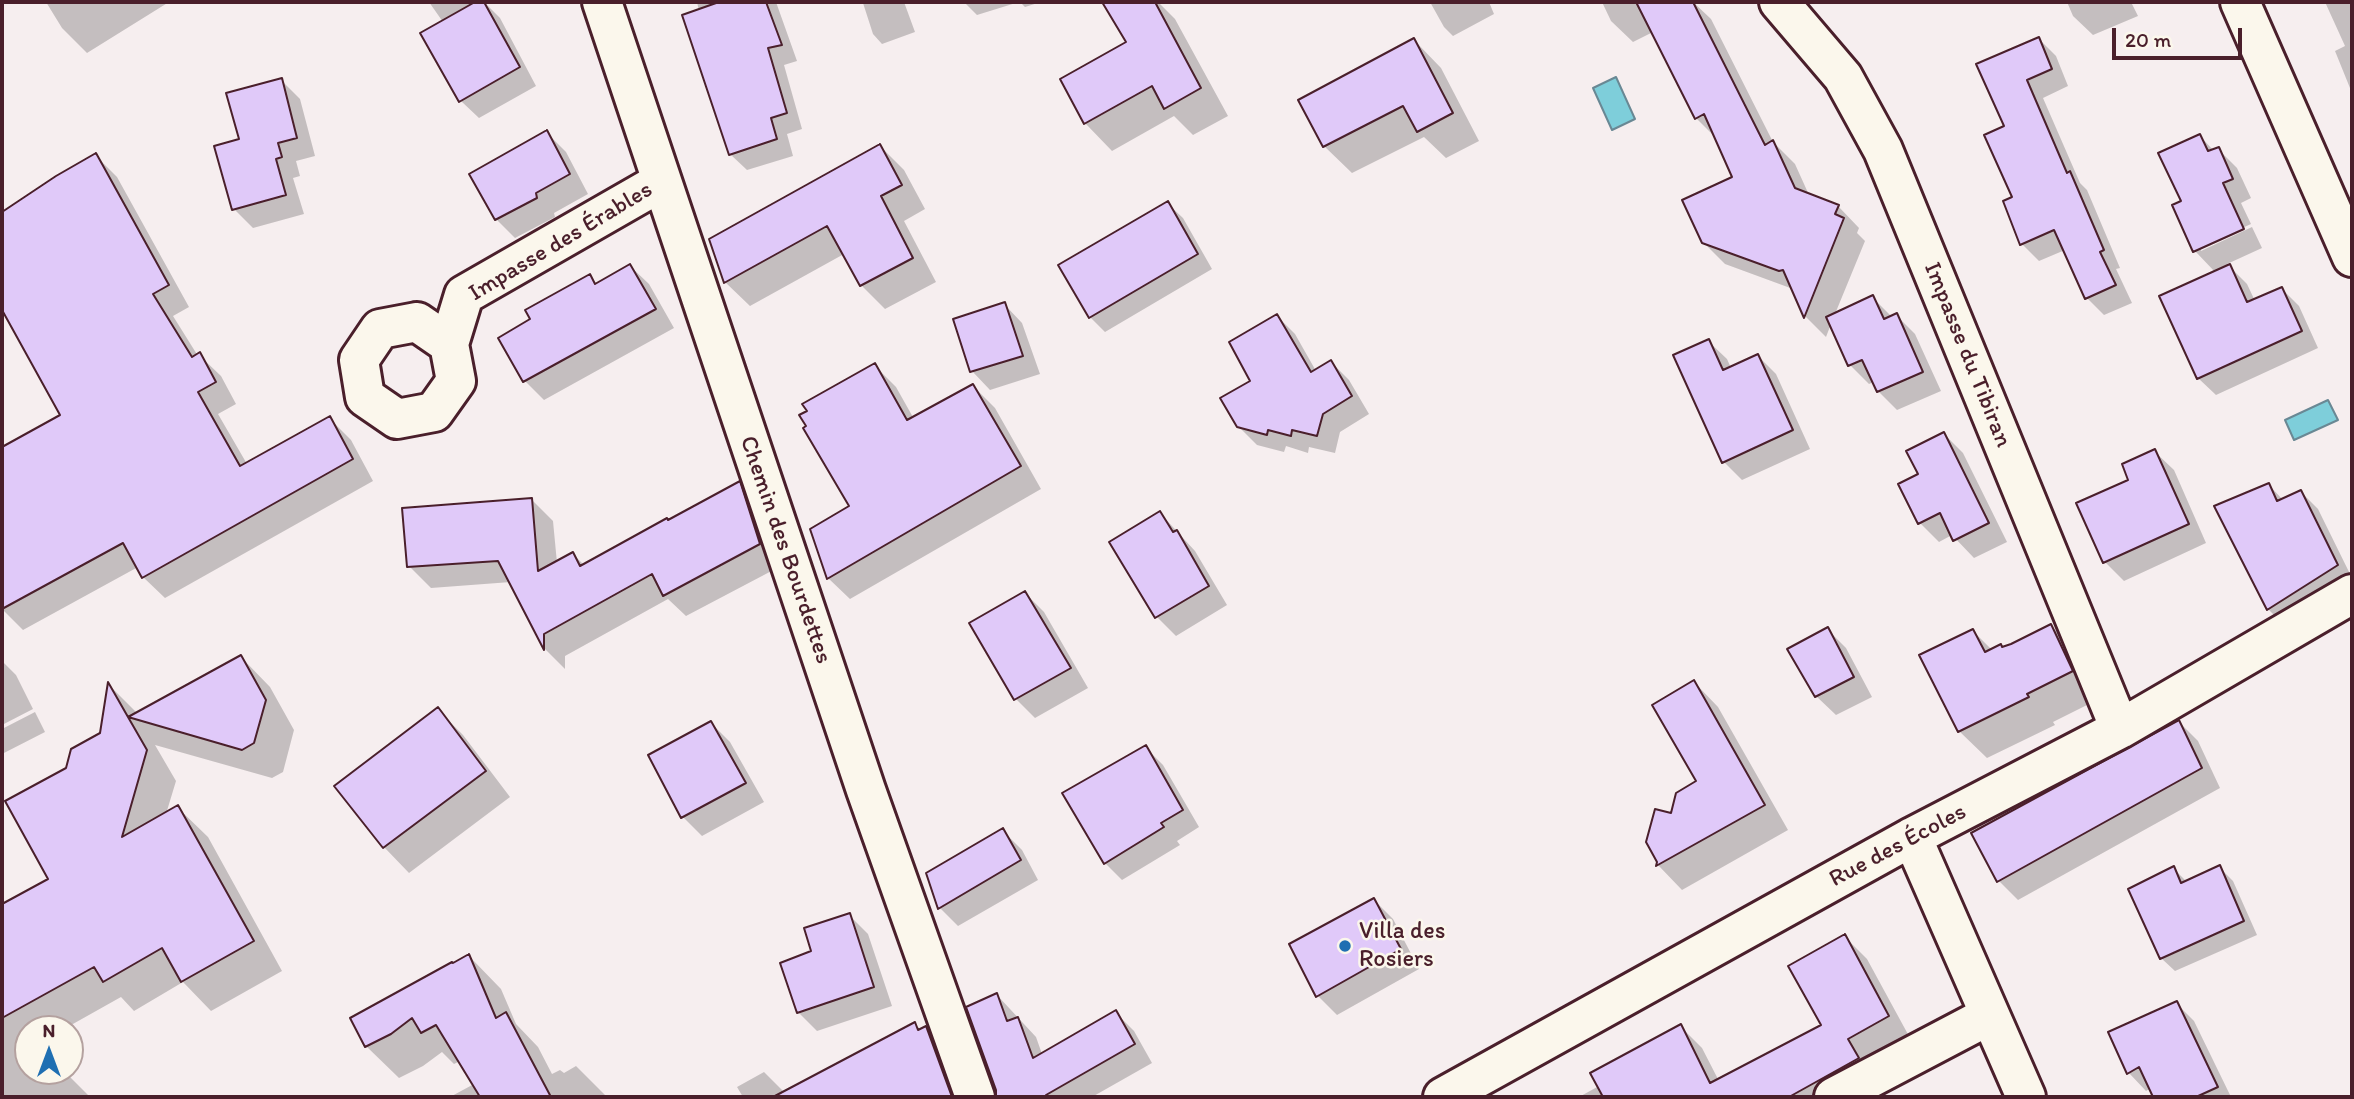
<!DOCTYPE html>
<html>
<head>
<meta charset="utf-8">
<style>
  body { margin:0 }
  #map { position:relative; width:2354px; height:1099px; overflow:hidden; background:#f6eeef; font-family:Itim,sans-serif }
  canvas { display:block }
  .frame { position:absolute; inset:0; border:4px solid #4a1f2b; pointer-events:none }
  .north { position:absolute; left:14px; top:1015px; width:70px; height:70px; box-sizing:border-box; background:#fbf7ec; border:2px solid #b4a19f; border-radius:50%; rotate:0deg; font-size:19px; font-weight:700; line-height:28px; text-align:center; color:#4a1f2b }
  .north::after { content:''; display:block; margin:auto; width:24px; height:32px; background:#1f6fb2; clip-path:polygon(50% 0,100% 100%,50% 72%,0 100%) }
  .scale { position:absolute; left:2112px; top:28px; width:130px; height:32px; box-sizing:border-box; border:4px solid #4a1f2b; border-top:0; padding-left:9px; font-size:21px; line-height:24px; white-space:nowrap; color:#4a1f2b; -webkit-text-stroke:5px #fbf7ec; paint-order:stroke }
</style>
</head>
<body>
<div id="map">
<canvas width="2354" height="1099"></canvas>
<div class="frame"></div>
<div class="north">N</div>
<div class="scale">20 m</div>
</div>
<script>
const ctx = document.querySelector('canvas').getContext('2d');
ctx.lineJoin = 'round';
function fillPath(path, color) { ctx.fillStyle = color; ctx.fill(path, 'evenodd'); }
const toPath = rows => new Path2D(rows.map(r => 'M' + r).join(''));
function trace(path, color, width, dash) { ctx.strokeStyle = color; ctx.lineWidth = width; ctx.lineCap = dash ? 'butt' : 'round'; ctx.setLineDash(dash || []); ctx.stroke(path); }
function write(font, color, halo, rows, align = 'center') {
  ctx.font = font + ' Itim,sans-serif'; ctx.lineWidth = 5; ctx.setLineDash([]); ctx.textBaseline = 'middle'; ctx.strokeStyle = halo; ctx.fillStyle = color; for (const [text, x, y, turn = 0] of rows) {
    ctx.save(); ctx.translate(x, y); ctx.rotate((+turn || 0) * Math.PI / 180); ctx.textAlign = isNaN(turn) ? turn : align; if (halo) ctx.strokeText(text, 0, 0); ctx.fillText(text, 0, 0); ctx.restore();
  }
}
const water = toPath([
  [1616,77,1635,119,1612,130,1593,88,1616,77],
  [2328,400,2338,420,2294,440,2285,420,2328,400]
]);
fillPath(water, '#7eceda');
trace(water, '#698894', 2);
fillPath(toPath([
  [46,2,169,2,87,53,62,28],
  [429,2,470,2,472,5,484,2,500,18,536,86,479,118,461,101,443,22],
  [697,2,776,2,797,61,784,65,802,129,787,134,793,156,747,170,730,154],
  [868,2,904,2,915,32,882,44,873,34,863,3],
  [964,2,1019,2,977,15],
  [1020,2,1041,2,1025,7],
  [1129,2,1158,2,1175,19,1228,116,1193,135,1174,116,1112,151,1085,123,1128,42,1110,12],
  [1430,2,1489,2,1494,14,1453,36,1444,27],
  [1602,2,1693,2,1711,19,1773,142,1795,164,1809,195,1838,206,1859,228,1857,233,1865,241,1835,314,1872,297,1892,317,1896,315,1915,334,1941,391,1897,410,1878,391,1874,382,1869,384,1850,365,1831,324,1826,337,1806,317,1793,289,1725,264,1703,242,1734,178,1718,140,1696,118,1653,32,1633,42,1611,21],
  [2067,2,2131,2,2138,16,2093,35,2073,16],
  [2325,2,2352,2,2352,93,2335,51,2345,46],
  [2039,39,2056,56,2068,86,2043,98,2080,183,2087,190,2120,268,2116,269,2132,303,2104,315,2087,298,2065,250,2039,261,2022,244,2007,127],
  [1414,40,1441,68,1479,141,1446,158,1424,137,1352,173,1324,146],
  [281,80,300,99,315,156,296,161,300,176,293,178,304,214,253,228,234,209,241,140],
  [547,133,566,152,588,194,554,213,555,217,515,238,496,219],
  [2200,136,2214,151,2218,149,2237,168,2251,198,2241,203,2251,224,2201,247,2201,251,2252,227,2262,248,2227,264,2247,284,2255,301,2282,289,2299,306,2318,348,2216,395,2198,378,2216,273,2195,251,2183,202],
  [880,146,904,170,925,209,904,221,936,282,885,309,861,285,844,254,750,306,725,282],
  [96,156,117,177,189,307,173,316,198,356,199,355,221,376,236,404,218,414,247,464,329,418,351,440,373,481,165,598,143,577,138,567,23,630,2,609,2,449,5,448,108,499,2,306,2,214,57,177],
  [1168,204,1183,218,1212,269,1105,332,1090,317],
  [630,266,649,284,674,328,544,400,525,381,500,339,533,320,589,276,597,284],
  [1004,304,1022,323,1040,374,990,390,972,371],
  [1277,316,1295,334,1316,371,1331,362,1349,380,1369,414,1340,432,1335,453,1309,447,1308,453,1286,446,1284,452,1257,445,1238,426],
  [1708,341,1727,359,1731,368,1758,356,1776,374,1810,449,1742,480,1724,462],
  [874,365,896,387,914,419,973,386,995,408,1041,489,850,599,828,578,851,507],
  [1944,434,1963,453,2007,542,1974,558,1952,535,1939,542,1920,523,1901,485,1920,475],
  [2154,451,2174,470,2206,543,2124,581,2105,562,2131,481],
  [739,484,761,505,781,566,686,616,668,599,565,656,565,669,545,649,511,582,431,588,409,566,531,499,553,521,557,563,573,554,584,565],
  [2269,485,2283,500,2301,492,2318,509,2352,578,2285,626,2268,609],
  [1160,513,1195,551,1227,605,1176,636,1157,617],
  [1025,593,1044,612,1088,688,1035,718,1016,699,972,624],
  [2051,626,2079,653,2099,699,2053,722,2055,725,1987,758,1959,731,1973,631,1992,650,2003,648],
  [1827,629,1846,648,1872,697,1836,715,1816,696,1789,649],
  [241,657,270,687,294,730,283,772,272,778,155,745,176,781,166,814,178,808,208,837,282,971,211,1011,183,982,134,1011,121,997,64,1029,28,1029,28,1071,43,1071,49,1082,66,1073,90,1097,2,1097,2,906,50,879,68,769,102,734,110,686,138,714],
  [2,661,16,675,33,709,2,725],
  [1694,682,1718,707,1788,830,1682,890,1658,865,1672,815,1698,782],
  [438,710,463,735,510,797,409,873,384,847],
  [35,712,45,732,2,754,2,729],
  [2179,722,2198,741,2220,788,2018,900,1999,881,1973,834],
  [711,723,730,742,764,802,702,836,683,817,650,756],
  [1146,748,1163,765,1199,827,1177,841,1180,845,1122,880,1105,863],
  [1003,831,1022,850,1038,880,958,926,940,908],
  [2219,867,2233,881,2257,935,2175,971,2161,958,2173,868,2187,882],
  [1374,900,1393,919,1419,969,1337,1015,1318,996],
  [849,915,868,934,892,1006,817,1031,798,1012],
  [1844,936,1867,959,1910,1038,1850,1097,1579,1097,1599,1086,1680,1026,1702,1048,1719,1081,1823,1025],
  [469,956,501,989,516,1024,538,1047,552,1074,560,1070,564,1073,576,1066,607,1097,450,1097,474,1084,460,1061,454,1064,442,1052,423,1066,399,1078,366,1046,352,1019],
  [997,995,1036,1037,1042,1054,1115,1012,1134,1031,1152,1063,1092,1097,1003,1097],
  [2176,1003,2194,1021,2231,1097,2155,1097,2151,1088,2146,1091,2129,1073],
  [915,1024,921,1030,926,1028,958,1060,971,1097,743,1097,737,1087,764,1072,785,1093]
]), '#0003');
const building = toPath([
  [475,2,484,2,520,67,459,102,420,33,475,2],
  [719,2,766,2,782,45,768,48,787,113,771,118,777,139,729,155,682,15,719,2],
  [1102,2,1155,2,1201,88,1164,109,1152,86,1084,124,1060,79,1126,42,1102,2],
  [1636,2,1693,2,1765,145,1773,140,1795,188,1839,205,1835,214,1844,218,1804,318,1783,270,1779,271,1702,243,1682,200,1732,177,1704,114,1695,119,1636,2],
  [2039,37,2052,69,2027,80,2067,173,2070,171,2104,250,2100,252,2116,285,2085,299,2054,230,2020,245,2003,201,2012,197,1984,135,2004,126,1976,64,2039,37],
  [1414,38,1453,113,1417,132,1403,106,1323,147,1298,100,1414,38],
  [282,78,297,138,278,143,282,157,276,159,286,195,232,210,214,146,239,139,226,93,282,78],
  [547,130,570,174,536,193,537,198,495,220,469,174,547,130],
  [2200,134,2208,151,2219,147,2233,179,2223,183,2244,229,2193,252,2172,205,2181,201,2158,153,2200,134],
  [880,144,902,185,881,196,913,258,860,286,827,226,724,283,709,239,880,144],
  [96,153,169,285,153,294,192,357,200,352,216,382,198,392,240,466,330,416,353,459,142,578,123,543,2,609,2,447,60,415,2,310,2,212,56,176,96,153],
  [1168,201,1198,254,1089,318,1058,265,1168,201],
  [630,264,656,309,523,382,498,338,530,319,525,310,590,274,595,284,630,264],
  [2230,264,2247,302,2282,287,2302,331,2197,379,2159,296,2230,264],
  [1873,295,1884,319,1897,313,1923,372,1877,392,1862,360,1848,366,1826,317,1873,295],
  [1005,302,1023,356,970,372,953,319,1005,302],
  [1277,314,1311,372,1331,360,1352,396,1323,414,1317,436,1292,430,1291,436,1268,430,1267,435,1237,427,1220,398,1250,381,1229,342,1277,314],
  [1709,339,1723,370,1758,354,1793,430,1722,463,1673,355,1709,339],
  [875,363,907,420,973,384,1021,466,827,579,810,529,849,506,803,428,806,426,799,415,807,411,802,404,875,363],
  [1944,432,1989,523,1953,541,1940,513,1918,524,1898,484,1918,474,1906,451,1944,432],
  [2155,449,2189,524,2103,563,2076,503,2128,480,2122,464,2155,449],
  [740,481,760,544,663,596,652,574,544,634,544,650,498,561,407,567,402,508,532,498,538,571,573,552,580,566,667,518,668,520,740,481],
  [2269,483,2277,501,2301,490,2338,565,2267,610,2214,506,2269,483],
  [1160,511,1173,532,1177,530,1209,586,1155,618,1109,542,1160,511],
  [1025,591,1071,668,1014,700,969,623,1025,591],
  [2051,624,2073,671,2027,694,2029,697,1958,732,1919,655,1973,629,1985,652,2001,644,2002,647,2011,644,2051,624],
  [1828,627,1854,677,1815,697,1787,649,1828,627],
  [241,655,266,700,254,743,242,750,128,717,147,750,122,837,178,805,254,941,181,982,162,948,103,982,94,967,2,1018,2,904,48,879,5,801,66,768,71,749,100,733,108,682,128,717,241,655],
  [1694,680,1765,805,1656,866,1657,862,1646,842,1655,809,1671,813,1676,793,1696,781,1652,705,1694,680],
  [438,707,486,771,383,848,334,786,438,707],
  [2179,720,2202,768,1997,882,1971,833,2179,720],
  [711,721,746,783,681,818,648,755,711,721],
  [1146,745,1183,810,1161,823,1164,827,1104,864,1062,793,1146,745],
  [1003,828,1021,860,938,909,926,873,1003,828],
  [2220,865,2244,921,2160,959,2128,889,2174,866,2181,883,2220,865],
  [1374,898,1401,949,1316,997,1289,944,1374,898],
  [850,913,874,987,797,1013,780,963,811,951,804,928,850,913],
  [1845,934,1889,1016,1848,1039,1859,1058,1789,1097,1603,1097,1590,1073,1681,1024,1710,1083,1821,1025,1788,966,1845,934],
  [469,954,496,1018,506,1012,551,1097,480,1097,436,1025,421,1033,412,1018,391,1034,365,1047,350,1018,452,962,453,963,469,954],
  [997,993,1007,1021,1018,1017,1033,1058,1116,1010,1135,1044,1046,1095,1047,1097,996,1097,996,1090,966,1007,997,993],
  [2177,1001,2218,1087,2196,1097,2153,1097,2139,1067,2127,1074,2108,1032,2177,1001],
  [915,1022,918,1030,926,1026,952,1097,773,1097,915,1022]
]);
fillPath(building, '#e0c9f9');
trace(building, '#4a1f2b', 2);
const minor = toPath([
  [602,2,866,790,975,1097],
  [1779,2,1843,77,1883,150,2120,729],
  [2240,2,2352,257],
  [417,322,449,344,456,381,434,412,397,419,365,397,359,360,380,329,417,322],
  [449,344,464,295,661,182],
  [1912,837,2026,1097],
  [1443,1097,1912,837,2120,729,2352,594],
  [1834,1097,1990,1015]
]);
trace(minor, '#4a1f2b', 44);
trace(minor, '#fbf7ec', 38);
for (const [x, y, r, color] of [
  [1345,946,7,"#1f6fb2"]
]) { const dot = new Path2D(); dot.arc(x, y, r, 0, 2 * Math.PI); ctx.fillStyle = color; ctx.fill(dot); trace(dot, '#fbf7ec', 2.5); }
write('24px', '#4a1f2b', '#fbf7ec', [
  ["Impasse des Érables",561,242,-31],
  ["Impasse du Tibiran",1967,355,68],
  ["Chemin des Bourdettes",785,550,71],
  ["Rue des Écoles",1898,846,-28]
]);
write('24px', '#4a1f2b', '#fbf7ec', [
  ["Villa des",1359,932],
  ["Rosiers",1359,960]
], 'left');
</script>
</body>
</html>
